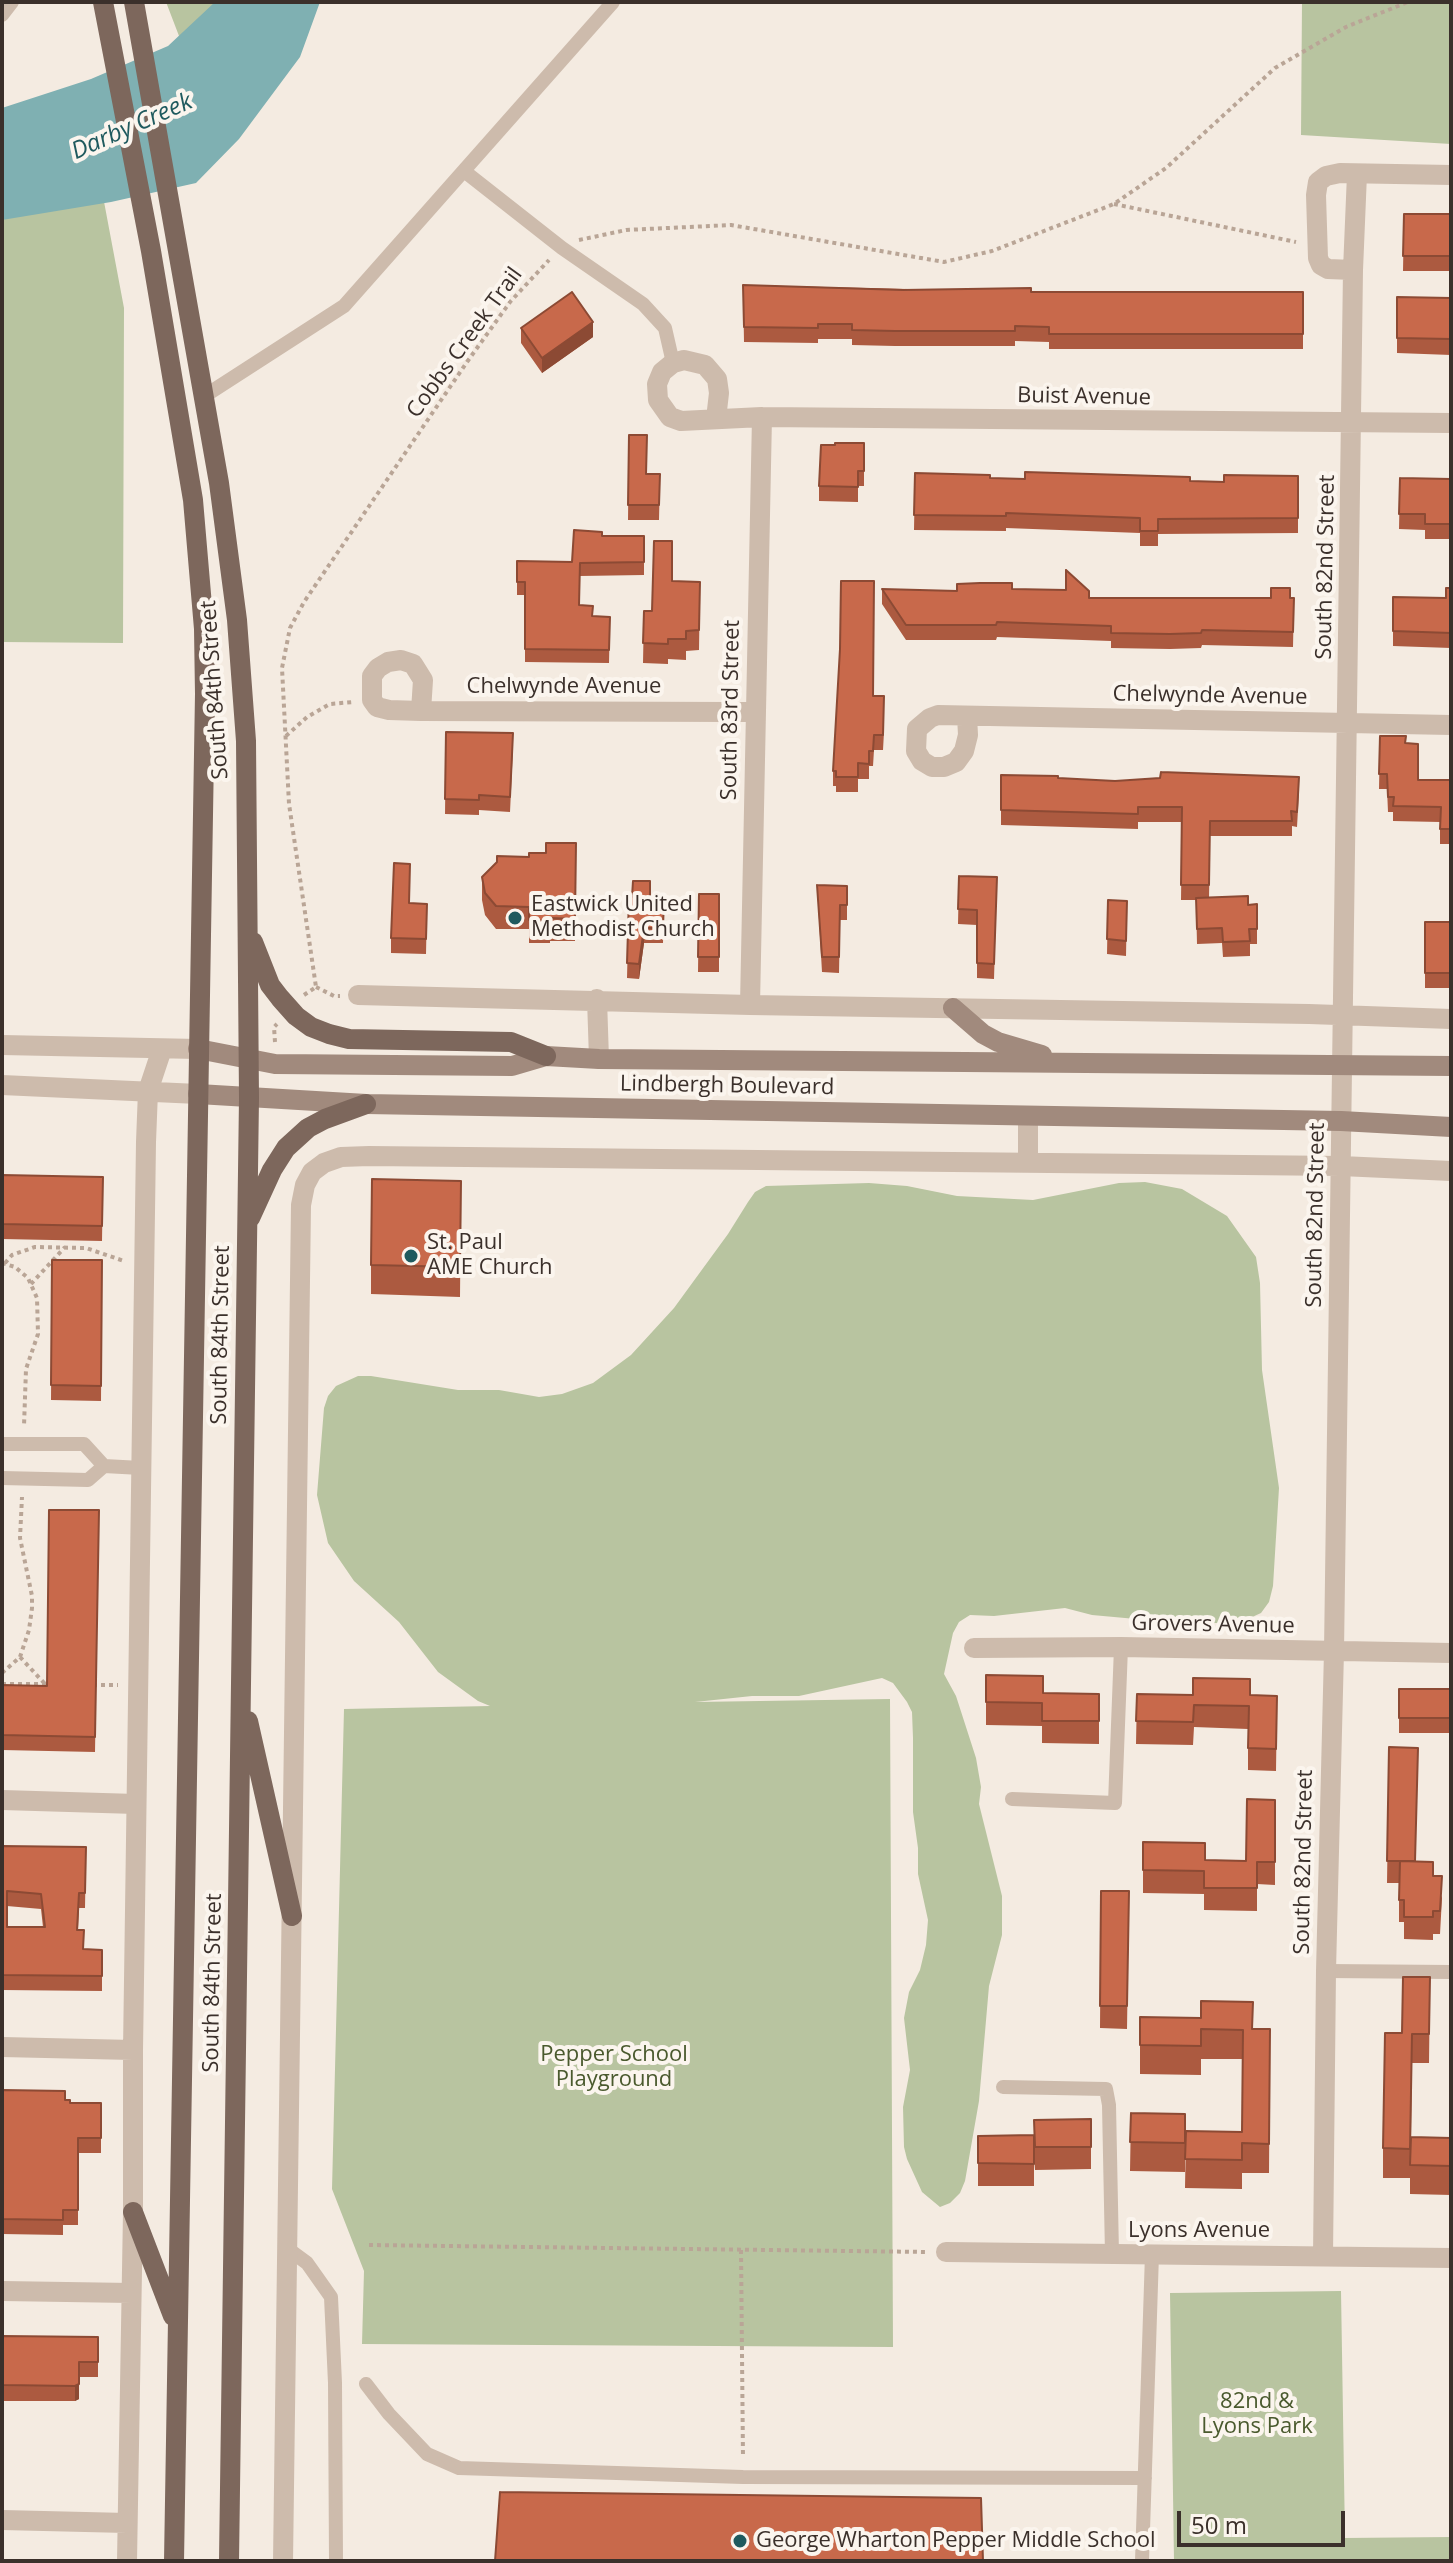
<!DOCTYPE html>
<html>
<head>
<meta charset="utf-8">
<style>
  body { margin:0 }
  #map { position:relative; width:1453px; height:2563px; overflow:hidden; background:#f4ebe1; font-family:"Open Sans",sans-serif }
  canvas { display:block }
  .frame { position:absolute; inset:0; border:4px solid #3b302b; pointer-events:none }
  .scale { position:absolute; left:1177px; top:2511px; width:168px; height:36px; box-sizing:border-box; border:4px solid #3b302b; border-top:0; padding-left:10px; font-size:24px; line-height:28px; white-space:nowrap; color:#3b302b; -webkit-text-stroke:6px #fbf5ee; paint-order:stroke }
</style>
</head>
<body>
<div id="map">
<canvas width="1453" height="2563"></canvas>
<div class="frame"></div>
<div class="scale">50 m</div>
</div>
<script>
const ctx = document.querySelector('canvas').getContext('2d');
ctx.lineJoin = 'round';
function fillPath(path, color) { ctx.fillStyle = color; ctx.fill(path, 'evenodd'); }
const toPath = rows => new Path2D(rows.map(r => 'M' + r).join(''));
function trace(path, color, width, dash) { ctx.strokeStyle = color; ctx.lineWidth = width; ctx.lineCap = dash ? 'butt' : 'round'; ctx.setLineDash(dash || []); ctx.stroke(path); }
function write(font, color, halo, rows, align = 'center') {
  ctx.font = font + ' "Open Sans",sans-serif'; ctx.lineWidth = 8; ctx.setLineDash([]); ctx.textBaseline = 'middle'; ctx.strokeStyle = halo; ctx.fillStyle = color; for (const [text, x, y, turn = 0] of rows) {
    ctx.save(); ctx.translate(x, y); ctx.rotate((+turn || 0) * Math.PI / 180); ctx.textAlign = isNaN(turn) ? turn : align; if (halo) ctx.strokeText(text, 0, 0); ctx.fillText(text, 0, 0); ctx.restore();
  }
}
fillPath(toPath([
  [166,2,260,2,202,96],
  [1302,2,1451,2,1451,144,1301,135],
  [102,191,124,308,123,643,2,642,2,201],
  [1145,1182,1182,1189,1227,1216,1256,1257,1260,1283,1262,1370,1279,1488,1273,1586,1269,1602,1261,1613,1239,1623,1180,1623,1092,1615,1065,1608,994,1616,970,1615,959,1622,953,1633,944,1674,956,1696,976,1758,981,1787,979,1804,1002,1896,1002,1935,989,1986,979,2101,965,2181,960,2193,950,2203,940,2207,922,2192,907,2159,904,2147,903,2107,910,2070,904,2018,909,1992,920,1970,926,1945,928,1920,918,1874,918,1848,913,1812,913,1738,912,1712,907,1702,893,1683,882,1678,799,1696,752,1696,695,1702,890,1699,893,2347,362,2344,364,2271,332,2189,344,1709,490,1706,478,1701,438,1672,399,1622,354,1581,328,1543,317,1495,324,1408,328,1396,336,1386,358,1376,371,1376,458,1390,499,1390,539,1397,562,1394,593,1383,631,1355,674,1308,728,1234,748,1202,755,1192,766,1186,869,1183,907,1186,957,1196,1033,1200,1119,1183],
  [1341,2291,1345,2538,1451,2537,1451,2561,1174,2561,1170,2293]
]), '#b8c4a0');
fillPath(toPath([
  [215,2,320,2,300,57,239,139,196,183,111,202,2,220,2,108,91,79,168,46]
]), '#7fb0b2');
trace(toPath([
  [1114,204,1296,242],
  [579,240,626,230,731,225,944,262,992,251,1114,204,1166,168,1275,68,1346,27,1408,2],
  [286,736,307,717,330,704,353,702],
  [316,987,334,996,340,996],
  [304,995,316,987,289,804,282,668,290,628,304,602,467,362,510,302,549,260],
  [275,1042,274,1027,277,1024],
  [2,1263,15,1267,28,1278,37,1298,38,1334,26,1369,24,1426],
  [5,1263,12,1255,35,1247,86,1248,124,1261],
  [31,1284,65,1247],
  [20,1657,45,1684],
  [2,1673,20,1657,29,1630,32,1608,32,1596,20,1538,22,1497],
  [2,1684,52,1684],
  [93,1685,118,1685],
  [369,2245,928,2252],
  [741,2250,743,2458]
]), '#b9a596', 4, [4, 4]);
trace(toPath([
  [2,15,12,2],
  [464,171,562,248,643,304,665,328,673,363],
  [203,397,344,306,613,2],
  [2,1444,84,1444,104,1466],
  [2,1478,88,1480,104,1466,141,1468],
  [1012,1799,1115,1803,1121,1647],
  [1326,1971,1451,1972],
  [1003,2087,1106,2089,1109,2105,1112,2254],
  [288,2249,307,2263,331,2297,335,2383,336,2561],
  [366,2384,389,2414,427,2454,459,2468,743,2477,1145,2478],
  [1142,2561,1152,2254]
]), '#cdbbac', 14);
trace(toPath([
  [1353,270,1328,269,1321,265,1318,258,1316,195,1318,182,1326,176,1340,173,1451,175],
  [716,419,719,393,717,379,705,365,684,360,673,363,662,372,657,384,658,400,670,417,681,421,762,417,1451,423],
  [421,711,423,680,413,664,401,660,388,662,378,668,372,676,372,700,377,707,389,710,421,711,732,712,755,712],
  [967,716,968,735,964,751,956,762,944,767,932,767,922,761,916,751,917,729,930,718,938,715,1451,725],
  [358,995,750,1005,1309,1014,1451,1019],
  [597,999,599,1059],
  [750,1005,762,417],
  [2,1045,198,1049],
  [2,1085,198,1094],
  [1028,1116,1028,1163],
  [974,1648,1121,1647,1451,1653],
  [2,1800,136,1804],
  [2,2047,133,2050],
  [946,2252,1451,2258],
  [1323,2256,1326,1971,1334,1651,1353,270,1357,174],
  [2,2291,131,2293],
  [2,2520,127,2523],
  [127,2561,133,2212,133,2050,146,1142,148,1091,162,1049],
  [283,2561,301,1205,305,1185,312,1172,324,1163,341,1157,369,1156,1341,1166,1451,1171]
]), '#cdbbac', 20);
trace(toPath([
  [953,1008,983,1034,998,1042,1042,1055],
  [198,1049,275,1064,512,1066,546,1056,599,1059,1451,1066],
  [198,1094,366,1104,1341,1121,1451,1127]
]), '#a18a7d', 20);
trace(toPath([
  [103,2,151,251,193,500,204,629,205,694,174,2561],
  [134,2,219,483,237,620,246,741,249,1098,229,2561],
  [253,942,270,985,280,998,296,1016,311,1027,329,1034,349,1039,511,1042,546,1056],
  [250,1218,272,1170,286,1148,308,1128,325,1119,366,1104],
  [248,1721,292,1916],
  [133,2212,173,2316]
]), '#7d675c', 20);
fillPath(toPath([
  [1404,214,1451,214,1451,271,1403,271],
  [743,285,1031,292,1303,292,1303,349,1049,349,1049,342,1015,341,1015,346,895,346,852,345,852,339,818,339,818,343,744,342],
  [1397,297,1451,298,1451,355,1397,353],
  [521,328,593,337,542,373,521,343],
  [629,435,646,474,660,474,659,520,628,520],
  [864,443,864,486,858,486,858,502,819,501,819,486,835,445],
  [915,473,990,478,1224,482,1298,476,1298,533,1158,534,1158,546,1140,546,1140,533,1006,528,1006,531,914,530],
  [1400,478,1451,479,1451,539,1425,539,1425,530,1399,529],
  [602,536,644,536,644,575,580,576,580,605,592,616,610,617,609,663,525,662,525,595,517,595,517,561,572,562],
  [672,581,700,582,699,650,686,651,686,660,668,659,668,664,643,663,644,611,652,611],
  [1451,588,1451,648,1393,646,1393,597,1446,598],
  [882,589,957,591,1012,589,1089,598,1294,598,1293,647,1202,645,1201,648,1170,649,1111,648,1111,641,997,637,996,640,906,640,882,604],
  [873,696,884,732,883,750,874,750,873,766,869,766,869,779,858,779,858,792,836,792,836,786,833,786,833,771],
  [446,732,513,748,510,812,479,810,479,815,445,814],
  [1380,736,1405,743,1418,780,1451,780,1451,844,1440,844,1440,822,1393,821,1393,812,1388,812,1387,789,1379,789],
  [1001,775,1299,792,1297,827,1292,826,1292,836,1210,836,1209,898,1248,905,1257,904,1257,944,1250,944,1250,956,1223,957,1222,943,1197,944,1196,900,1181,900,1182,822,1138,822,1138,829,1001,825],
  [576,843,575,941,550,941,550,943,529,943,529,929,496,929,485,915,482,900,482,877,529,857,546,853],
  [959,876,997,877,994,979,977,978,977,925,958,924],
  [817,885,847,886,847,920,840,920,839,973,822,972],
  [699,894,719,894,719,972,698,972],
  [629,897,664,898,663,943,644,943,639,979,627,978],
  [1108,900,1127,901,1126,956,1107,954],
  [410,903,427,904,426,954,391,953,391,938],
  [1451,916,1451,988,1425,988,1425,922,1450,922],
  [2,1175,103,1177,102,1241,2,1239],
  [461,1181,460,1297,371,1294,371,1265],
  [52,1260,102,1260,101,1401,51,1400],
  [99,1510,95,1752,2,1750,2,1685,47,1686],
  [986,1675,1043,1693,1099,1694,1099,1744,1042,1743,1042,1726,986,1725],
  [1399,1689,1451,1689,1451,1733,1399,1733],
  [1137,1694,1277,1696,1276,1771,1248,1770,1248,1729,1194,1727,1193,1745,1136,1744],
  [1389,1747,1416,1862,1433,1876,1442,1898,1440,1934,1433,1934,1433,1940,1404,1939,1404,1922,1399,1922,1399,1883,1387,1883],
  [1275,1800,1275,1885,1257,1884,1257,1911,1204,1910,1204,1894,1143,1893,1143,1842,1205,1860,1246,1861],
  [2,1846,86,1847,85,1908,79,1908,78,1930,83,1949,102,1950,102,1991,2,1990],
  [7,1906,41,1909,43,1927,7,1927],
  [1101,1891,1129,1891,1127,2029,1100,2028],
  [1430,1977,1429,2063,1412,2063,1411,2137,1451,2138,1451,2195,1410,2194,1410,2178,1383,2178,1383,2148,1402,2033],
  [1140,2017,1253,2029,1270,2029,1269,2173,1242,2173,1242,2189,1185,2188,1186,2131,1242,2132,1243,2059,1201,2059,1201,2075,1140,2074],
  [2,2090,65,2100,70,2103,101,2103,101,2153,78,2153,78,2225,63,2225,63,2235,2,2234],
  [1131,2113,1185,2114,1185,2172,1130,2171],
  [1091,2119,1091,2169,1035,2170,1034,2156,1034,2186,978,2186,978,2136,1034,2135],
  [2,2336,98,2337,98,2377,79,2377,79,2399,75,2401,2,2401]
]), '#ac5a40');
fillPath(toPath([
  [593,322,593,337,542,373,542,358],
  [644,928,644,943,639,979,639,964],
  [79,2384,79,2399,75,2401,75,2386]
]), '#8c4a34');
const building = toPath([
  [1404,214,1451,214,1451,256,1403,256,1404,214],
  [743,285,903,290,1031,288,1031,292,1303,292,1303,334,1049,334,1049,327,1015,326,1015,331,895,331,852,330,852,324,818,324,818,328,744,327,743,285],
  [572,292,593,322,542,358,521,328,572,292],
  [1397,297,1451,298,1451,339,1397,338,1397,297],
  [629,435,647,435,646,474,660,474,659,505,628,505,629,435],
  [835,443,864,443,864,471,858,471,858,487,819,486,821,445,835,445,835,443],
  [1025,472,1190,477,1190,481,1224,482,1224,475,1298,476,1298,518,1158,519,1158,531,1140,531,1140,518,1006,513,1006,516,914,515,915,473,990,475,990,478,1025,479,1025,472],
  [1400,478,1451,479,1451,524,1425,524,1425,514,1399,514,1400,478],
  [574,530,602,532,602,536,644,536,644,562,580,563,579,605,593,606,592,616,610,617,609,650,525,649,525,582,517,582,517,561,572,562,574,530],
  [654,541,672,541,672,581,700,582,699,630,686,631,686,639,668,639,668,644,643,643,644,611,652,611,654,541],
  [1066,570,1089,591,1089,598,1271,598,1271,588,1290,588,1290,598,1294,598,1293,632,1202,630,1201,633,1170,634,1111,633,1111,626,997,622,996,625,906,625,882,589,957,591,957,584,980,583,1012,583,1012,589,1066,590,1066,570],
  [841,581,874,581,873,696,884,696,883,735,874,735,873,751,869,751,869,764,858,763,858,777,836,777,836,771,833,771,840,649,841,581],
  [1446,588,1451,588,1451,633,1393,631,1393,597,1446,598,1446,588],
  [446,732,513,733,510,797,479,795,479,800,445,799,446,732],
  [1380,736,1406,736,1405,743,1418,744,1418,780,1451,780,1451,829,1440,829,1441,807,1393,806,1394,797,1388,797,1387,774,1379,774,1380,736],
  [1161,772,1299,777,1297,812,1291,811,1292,821,1210,821,1209,885,1181,885,1182,807,1138,807,1138,814,1001,810,1001,775,1058,776,1058,778,1115,781,1160,778,1161,772],
  [546,843,576,843,575,919,550,918,550,921,529,920,529,907,496,906,485,893,482,877,497,862,497,856,529,857,529,853,546,853,546,843],
  [394,863,410,864,409,903,427,904,426,939,391,938,394,863],
  [959,876,997,877,994,964,977,963,977,910,958,909,959,876],
  [633,881,650,881,650,898,664,898,663,928,644,928,639,964,627,963,629,897,632,897,633,881],
  [817,885,847,886,847,905,840,905,839,957,822,957,817,885],
  [699,894,719,894,719,957,698,957,699,894],
  [1248,896,1248,905,1257,904,1257,929,1249,929,1250,941,1223,942,1222,928,1197,929,1196,898,1248,896],
  [1108,900,1127,901,1126,941,1107,939,1108,900],
  [1450,916,1451,916,1451,973,1425,973,1425,922,1450,922,1450,916],
  [2,1175,103,1177,102,1226,2,1224,2,1175],
  [372,1179,461,1181,460,1267,371,1265,372,1179],
  [52,1260,102,1260,101,1386,51,1385,52,1260],
  [49,1510,99,1510,95,1737,2,1735,2,1685,47,1686,49,1510],
  [986,1675,1043,1676,1043,1693,1099,1694,1099,1721,1042,1721,1042,1703,986,1702,986,1675],
  [1193,1678,1250,1679,1250,1695,1277,1696,1276,1749,1248,1748,1249,1706,1194,1705,1193,1722,1136,1721,1137,1694,1193,1695,1193,1678],
  [1399,1689,1451,1689,1451,1718,1399,1718,1399,1689],
  [1389,1747,1418,1748,1415,1861,1387,1861,1389,1747],
  [1247,1799,1275,1800,1275,1862,1257,1862,1257,1888,1204,1888,1204,1871,1143,1870,1143,1842,1205,1843,1205,1860,1246,1861,1247,1799],
  [2,1846,86,1847,85,1893,79,1893,77,1930,84,1930,83,1949,102,1950,102,1976,2,1975,2,1846],
  [7,1891,41,1894,45,1927,7,1927,7,1891],
  [1400,1861,1433,1862,1433,1876,1442,1876,1440,1911,1433,1911,1433,1917,1404,1917,1404,1900,1399,1900,1400,1861],
  [1101,1891,1129,1891,1127,2006,1100,2006,1101,1891],
  [1403,1977,1430,1977,1429,2034,1412,2034,1410,2149,1383,2148,1385,2033,1402,2033,1403,1977],
  [1201,2001,1253,2002,1252,2029,1270,2029,1269,2144,1242,2143,1242,2160,1185,2159,1186,2131,1242,2132,1243,2030,1201,2029,1201,2046,1140,2045,1140,2017,1201,2018,1201,2001],
  [2,2090,65,2091,65,2100,70,2100,70,2103,101,2103,101,2138,78,2138,78,2210,63,2210,63,2220,2,2219,2,2090],
  [1131,2113,1185,2114,1185,2143,1130,2142,1131,2113],
  [1091,2119,1091,2147,1035,2147,1034,2120,1091,2119],
  [1034,2135,1034,2164,978,2163,978,2136,1034,2135],
  [1411,2137,1451,2138,1451,2166,1410,2165,1411,2137],
  [2,2336,98,2337,98,2362,79,2362,79,2384,75,2386,2,2385,2,2336],
  [500,2492,981,2498,983,2561,495,2561,500,2492]
]);
fillPath(building, '#c8694b');
trace(building, '#8c4a34', 2);
for (const [x, y, r, color] of [
  [515,918,8,"#1f5a5e"],
  [411,1256,8,"#1f5a5e"],
  [740,2541,8,"#1f5a5e"]
]) { const dot = new Path2D(); dot.arc(x, y, r, 0, 2 * Math.PI); ctx.fillStyle = color; ctx.fill(dot); trace(dot, '#fbf5ee', 3); }
write('22px', '#3b302b', '#fbf5ee', [
  ["Cobbs Creek Trail",465,343,-54],
  ["Buist Avenue",1084,397,1],
  ["South 82nd Street",1326,567,-89],
  ["Chelwynde Avenue",564,687],
  ["South 84th Street",215,690,-94],
  ["Chelwynde Avenue",1210,696,1],
  ["South 83rd Street",731,710,-89],
  ["Lindbergh Boulevard",727,1086,1],
  ["South 82nd Street",1316,1215,-89],
  ["South 84th Street",221,1335,-89],
  ["Grovers Avenue",1213,1625,1],
  ["South 82nd Street",1304,1862,-89],
  ["South 84th Street",213,1983,-89],
  ["Lyons Avenue",1199,2231]
]);
write('22px', '#3b302b', '#fbf5ee', [
  ["Eastwick United",531,905],
  ["Methodist Church",531,930],
  ["St. Paul",427,1243],
  ["AME Church",427,1268],
  ["George Wharton Pepper Middle School",756,2541]
], 'left');
write('22px', '#4a5a2e', '#fbf5ee', [
  ["Pepper School",614,2055],
  ["Playground",614,2080],
  ["82nd &",1257,2402],
  ["Lyons Park",1257,2427]
]);
write('italic 24px', '#1f5a5e', '#fbf5ee', [
  ["Darby Creek",132,127,-24]
]);
</script>
</body>
</html>
